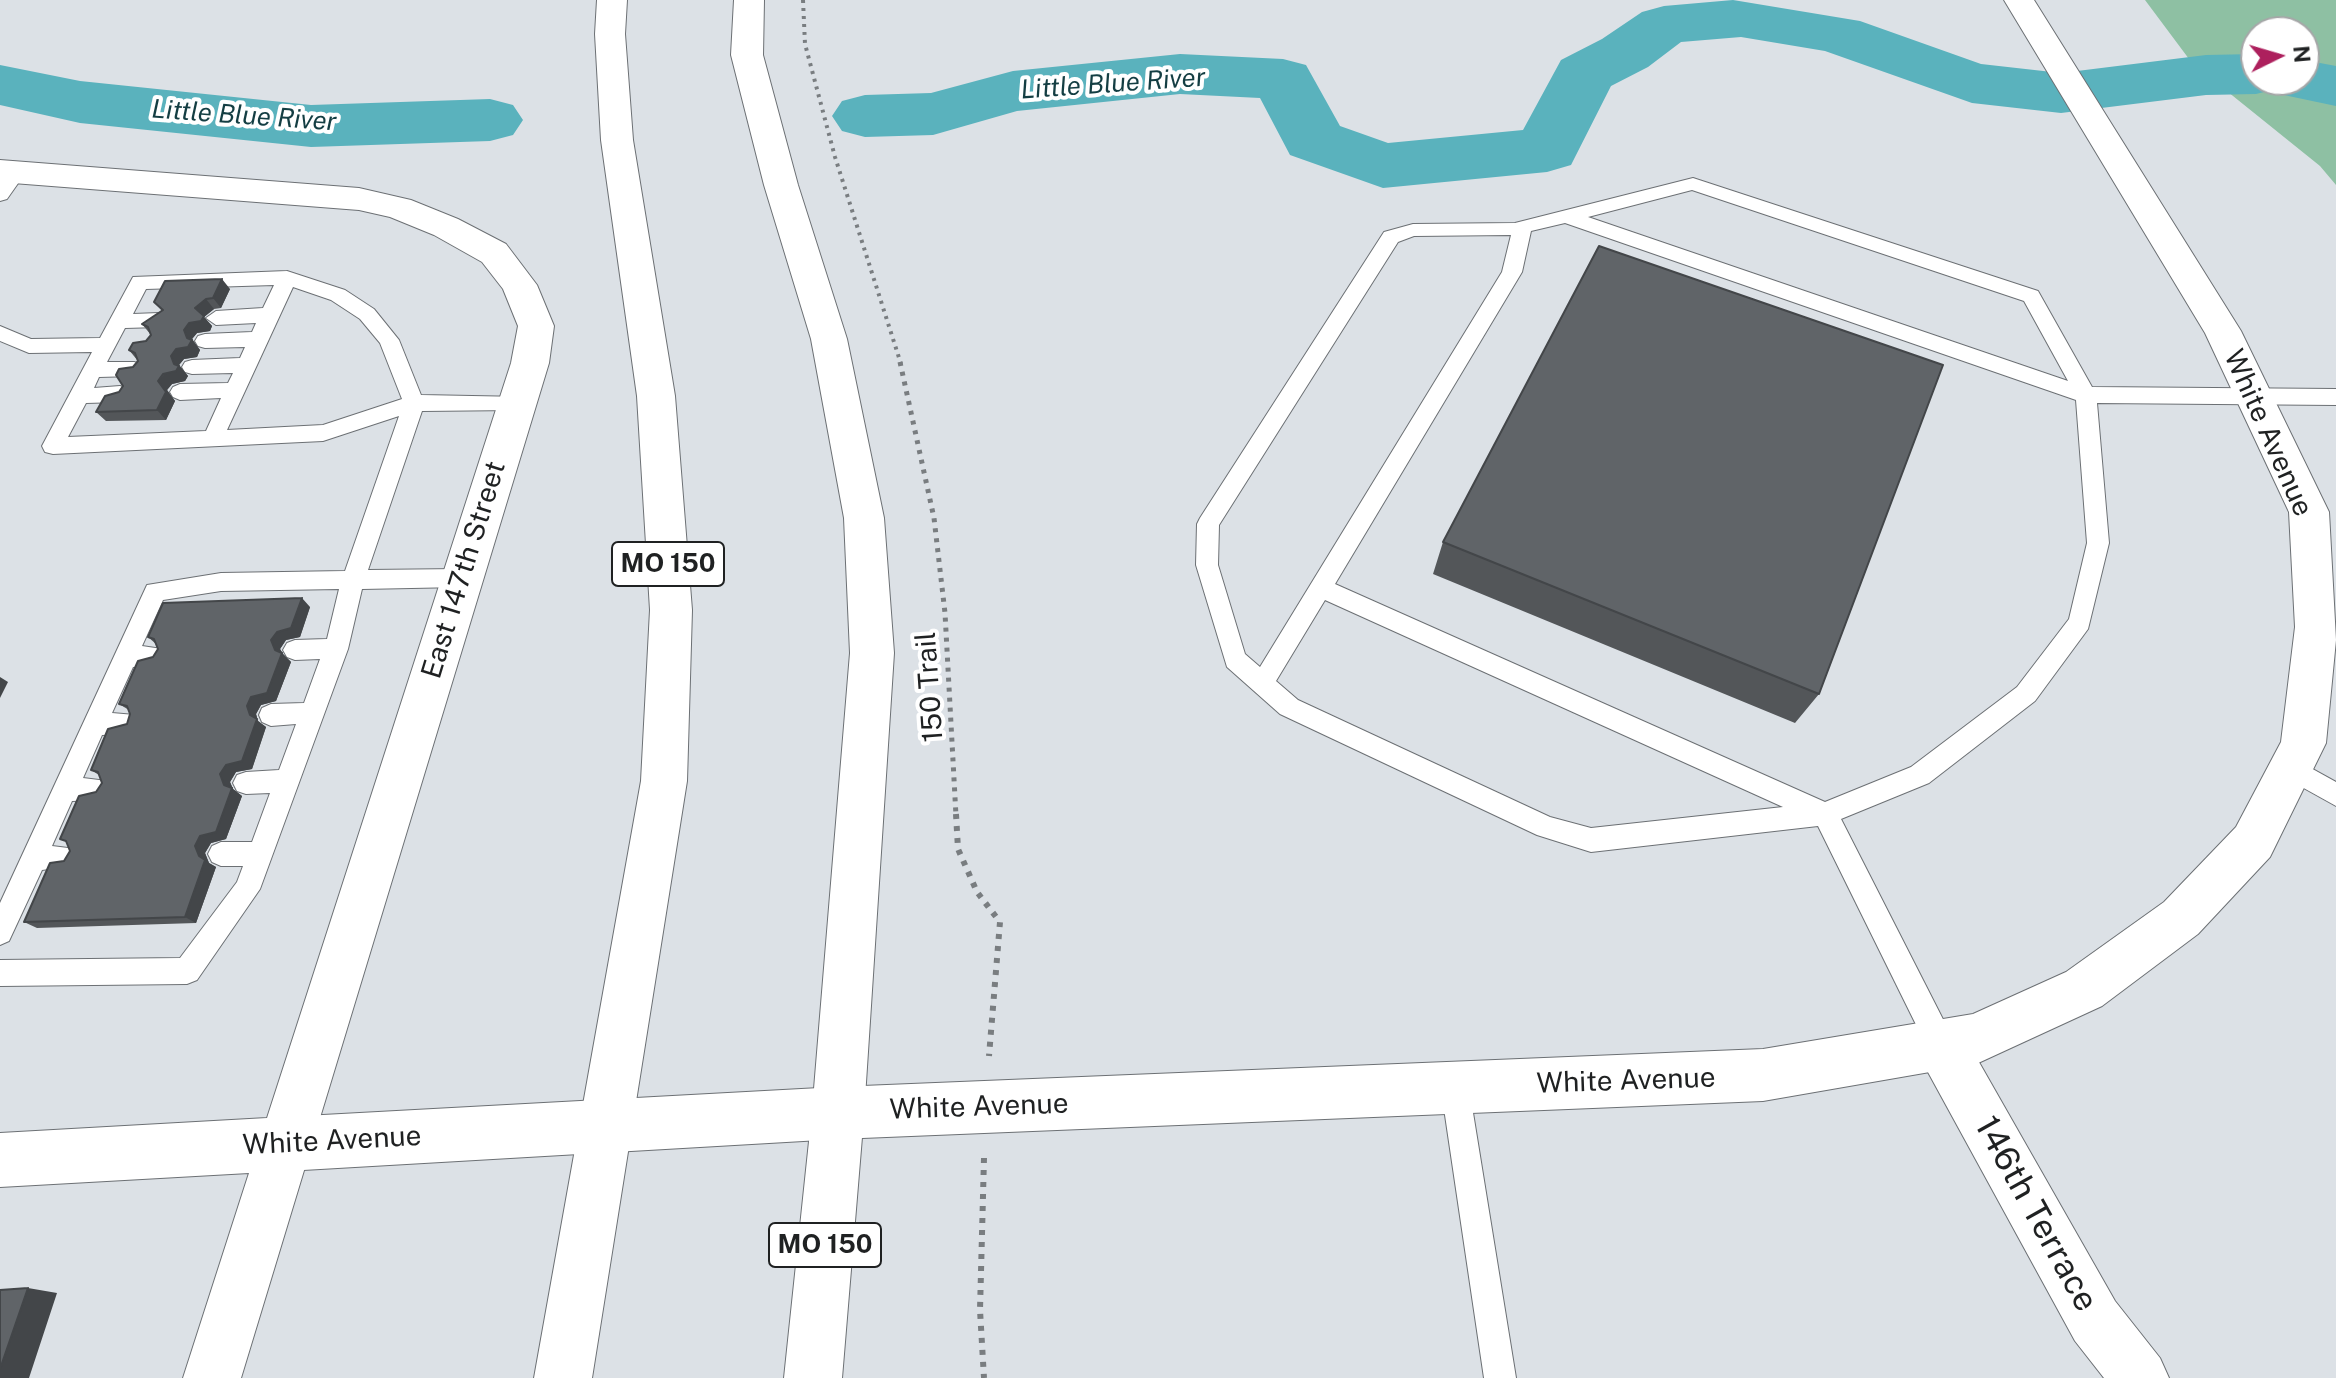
<!DOCTYPE html>
<html>
<head>
<meta charset="utf-8">
<style>
  body { margin:0 }
  #map { position:relative; width:2336px; height:1378px; overflow:hidden; background:#dce1e6; font-family:"Public Sans",sans-serif }
  canvas { display:block }
  .north { position:absolute; left:2240px; top:16px; width:80px; height:80px; box-sizing:border-box; background:#fff; border:2px solid #a5a6a7; border-radius:50%; rotate:85deg; font-size:22px; font-weight:700; line-height:32px; text-align:center; color:#1f2122 }
  .north::after { content:''; display:block; margin:auto; width:28px; height:36px; background:#ad205d; clip-path:polygon(50% 0,100% 100%,50% 72%,0 100%) }
</style>
</head>
<body>
<div id="map">
<canvas width="2336" height="1378"></canvas>
<div class="north">N</div>
</div>
<script>
const ctx = document.querySelector('canvas').getContext('2d');
ctx.lineJoin = 'round';
function fillPath(path, color) { ctx.fillStyle = color; ctx.fill(path, 'evenodd'); }
const toPath = rows => new Path2D(rows.map(r => 'M' + r).join(''));
function trace(path, color, width, dash) { ctx.strokeStyle = color; ctx.lineWidth = width; ctx.lineCap = dash ? 'butt' : 'round'; ctx.setLineDash(dash || []); ctx.stroke(path); }
function write(font, color, halo, rows, align = 'center') {
  ctx.font = font + ' "Public Sans",sans-serif'; ctx.lineWidth = 8; ctx.setLineDash([]); ctx.textBaseline = 'middle'; ctx.strokeStyle = halo; ctx.fillStyle = color; for (const [text, x, y, turn = 0] of rows) {
    ctx.save(); ctx.translate(x, y); ctx.rotate((+turn || 0) * Math.PI / 180); ctx.textAlign = isNaN(turn) ? turn : align; if (halo) ctx.strokeText(text, 0, 0); ctx.fillText(text, 0, 0); ctx.restore();
  }
}
fillPath(toPath([
  [2145,0,2336,0,2336,185,2320,166,2192,63],
  [2256,32,2304,32,2304,80,2256,80]
]), '#8ec0a3');
fillPath(toPath([
  [1733,0,1860,21,1981,64,2061,73,2206,55,2256,54,2256,80,2304,80,2304,60,2336,66,2336,106,2279,94,2276,89,2256,94,2206,95,2061,113,1972,103,1825,51,1741,37,1681,42,1648,67,1611,86,1571,165,1547,172,1383,188,1290,155,1260,98,1180,94,1017,111,933,135,865,137,842,131,832,116,842,101,865,95,931,93,1013,71,1180,54,1283,59,1306,65,1340,126,1388,143,1523,130,1561,60,1602,39,1642,12,1664,6,1733,0],
  [0,65,80,81,311,105,490,99,513,105,523,120,513,135,490,141,311,147,80,123,0,105,0,65]
]), '#5ab2bd');
const lane = toPath([
  [17,166,26,172,7,199,0,201,0,182,11,168,17,166],
  [1693,178,2038,291,2092,387,2336,389,2336,405,2097,403,2109,543,2088,629,2035,701,1929,783,1841,819,1951,1035,1955,1045,1951,1055,1941,1059,1931,1055,1818,826,1591,852,1537,835,1280,714,1227,667,1196,565,1197,524,1200,518,1384,232,1413,224,1515,223,1693,178],
  [1692,190,2024,301,2068,381,1588,217,1692,190],
  [1565,223,2076,400,2087,543,2069,619,2017,687,1911,767,1825,802,1335,584,1522,272,1531,231,1565,223],
  [1511,235,1502,272,1260,667,1245,654,1218,565,1219,525,1398,242,1414,236,1511,235],
  [1325,600,1783,807,1591,828,1550,817,1298,700,1276,681,1325,600],
  [287,271,345,290,374,309,399,340,421,395,523,397,526,402,523,407,516,410,422,411,368,570,461,569,469,571,472,578,469,585,461,587,362,589,348,649,260,889,197,980,187,984,0,986,0,960,180,958,237,882,243,866,221,866,212,862,208,854,212,846,221,842,252,842,270,793,246,794,237,791,233,783,237,775,246,772,279,770,296,724,271,726,262,722,259,715,262,708,271,704,304,703,320,659,295,660,287,657,283,650,287,643,295,640,327,639,339,589,221,591,163,600,142,646,162,649,166,656,162,663,154,666,133,667,112,713,135,715,138,723,135,731,126,734,102,735,83,778,107,781,111,789,107,797,98,800,72,801,52,846,76,849,80,857,76,865,42,870,9,941,0,945,0,903,147,585,221,573,345,571,399,416,323,441,53,454,45,452,42,446,92,352,29,353,0,341,0,326,31,339,100,338,133,277,287,271],
  [274,285,263,308,216,311,206,318,216,325,256,323,252,332,205,334,198,336,195,341,198,346,205,348,245,347,240,358,192,360,185,362,182,367,185,372,192,374,233,373,228,383,180,384,173,387,170,392,173,397,180,400,221,398,206,431,68,437,86,403,120,402,127,399,130,394,127,389,120,386,94,388,99,377,134,376,141,374,144,369,141,364,134,362,107,362,125,328,159,327,169,320,159,313,133,314,146,289,274,285],
  [293,287,331,300,360,319,380,343,402,399,323,425,227,430,293,287],
  [2291,757,2336,782,2336,806,2282,776,2279,768,2282,760,2291,757],
  [1455,1074,1465,1078,1469,1088,1516,1378,1484,1378,1441,1088,1445,1078,1455,1074]
]);
const street = toPath([
  [0,160,359,188,411,200,458,219,506,244,537,285,554,326,549,363,241,1378,183,1378,249,1173,0,1187,0,1133,267,1118,511,363,518,326,503,289,482,262,434,235,390,217,359,210,0,182,0,160],
  [1941,1019,1959,1027,2115,1301,2160,1358,2169,1378,2104,1378,2075,1341,1923,1063,1915,1045,1923,1027,1941,1019]
]);
const secondary = toPath([
  [2004,0,2034,0,2241,331,2329,512,2336,640,2326,743,2270,857,2198,934,2102,1006,1976,1064,1763,1101,838,1139,286,1171,267,1163,259,1144,267,1125,286,1117,838,1087,1763,1049,1973,1014,2066,972,2164,902,2236,827,2281,742,2295,627,2289,512,2205,333,2004,0]
]);
const primary = toPath([
  [597,0,627,0,625,34,633,140,675,396,692,610,687,781,592,1378,534,1378,641,781,650,610,637,396,601,140,595,34,597,0],
  [734,0,764,0,763,55,798,185,847,339,884,518,894,653,864,1113,842,1378,784,1378,812,1113,850,653,844,518,811,339,764,185,731,55,734,0]
]);
trace(lane, '#6c7074', 2);
trace(street, '#6c7074', 2);
trace(secondary, '#6c7074', 2);
trace(primary, '#6c7074', 2);
trace(toPath([
  [803,0,805,44,835,157,901,364]
]), '#797d80', 4, [3, 5]);
trace(toPath([
  [900,362,934,518,945,613,956,816]
]), '#797d80', 5, [4, 6]);
trace(toPath([
  [956,814,958,849,977,892,1000,922,989,1056],
  [984,1158,980,1310,984,1378]
]), '#797d80', 6, [5, 7]);
fillPath(lane, '#fff');
fillPath(street, '#fff');
fillPath(secondary, '#fff');
fillPath(primary, '#fff');
fillPath(toPath([
  [230,289,221,308,214,309,204,317,212,326,210,331,197,333,192,339,200,350,197,357,184,359,179,365,188,376,185,381,172,384,167,390,175,401,166,420,106,421,96,412,119,392,138,361,129,350,146,341,151,335,142,324,162,311,154,302],
  [1443,542,1819,694,1795,723,1433,574],
  [310,607,300,637,286,640,280,649,283,654,291,662,276,701,261,705,256,714,258,721,266,727,252,769,236,772,230,782,233,789,242,796,226,839,211,843,205,853,209,863,216,867,196,923,37,928,24,922,70,851,67,842,60,839,96,792,102,783,99,775,91,770,127,724,130,714,129,710,119,704,158,649,156,644,148,637]
]), '#535659');
fillPath(toPath([
  [222,279,230,289,221,308,213,298],
  [206,299,214,309,204,317,212,326,210,331,197,333,192,339,200,350,197,357,184,359,179,365,188,376,185,381,172,384,167,390,175,401,166,420,157,410,158,381,174,364,171,356,187,338,184,330,195,308],
  [302,598,310,607,300,637,286,640,280,649,283,654,291,662,276,701,261,705,256,714,258,721,266,727,252,769,236,772,230,782,233,789,242,796,226,839,211,843,205,853,209,863,216,867,196,923,185,917,199,856,195,846,224,785,220,774,250,715,247,706,275,650,271,640],
  [0,677,8,682,0,698],
  [28,1288,57,1293,29,1378,0,1378,0,1369]
]), '#434649');
const building = toPath([
  [1599,246,1943,365,1819,694,1443,542,1599,246],
  [222,279,213,298,206,299,195,308,204,316,201,321,189,323,184,330,187,338,192,340,188,347,176,349,171,356,174,364,179,366,176,371,163,374,158,381,166,392,157,410,96,412,105,396,119,392,123,386,116,375,119,369,133,367,138,361,135,353,129,350,133,343,146,341,151,335,148,327,142,324,163,310,154,302,165,281,222,279],
  [302,598,291,628,277,632,271,640,275,650,282,653,267,693,251,697,247,706,250,715,257,719,242,761,226,765,220,774,224,785,232,788,216,832,200,836,195,846,199,856,205,860,185,917,24,922,50,863,64,861,70,851,66,841,60,839,79,796,96,792,102,783,98,772,91,770,108,729,127,724,130,714,127,706,119,704,138,661,153,657,158,649,154,639,148,637,163,603,302,598],
  [28,1288,0,1369,0,1290,28,1288]
]);
fillPath(building, '#606468');
trace(building, '#434649', 2);
write('italic 26px', '#143e43', '#fff', [
  ["Little Blue River",1113,84,-4],
  ["Little Blue River",244,116,4]
]);
for (const [x, y, w] of [
  [668,564,112],
  [825,1245,112]
]) { const box = new Path2D(); box.roundRect(x - w / 2, y - 22, w, 44, 6); ctx.fillStyle = '#fff'; ctx.fill(box); trace(box, '#1f2122', 2); }
write('bold 26px', '#1f2122', null, [
  ["MO 150",668,564],
  ["MO 150",825,1245]
]);
write('28px', '#1f2122', '#fff', [
  ["White Avenue",2268,433,66],
  ["East 147th Street",464,570,-73],
  ["150 Trail",930,687,-94],
  ["White Avenue",1626,1081,-2],
  ["White Avenue",979,1107,-2],
  ["White Avenue",332,1141,-3]
]);
write('34px', '#1f2122', '#fff', [
  ["146th Terrace",2036,1214,61]
]);
</script>
</body>
</html>
